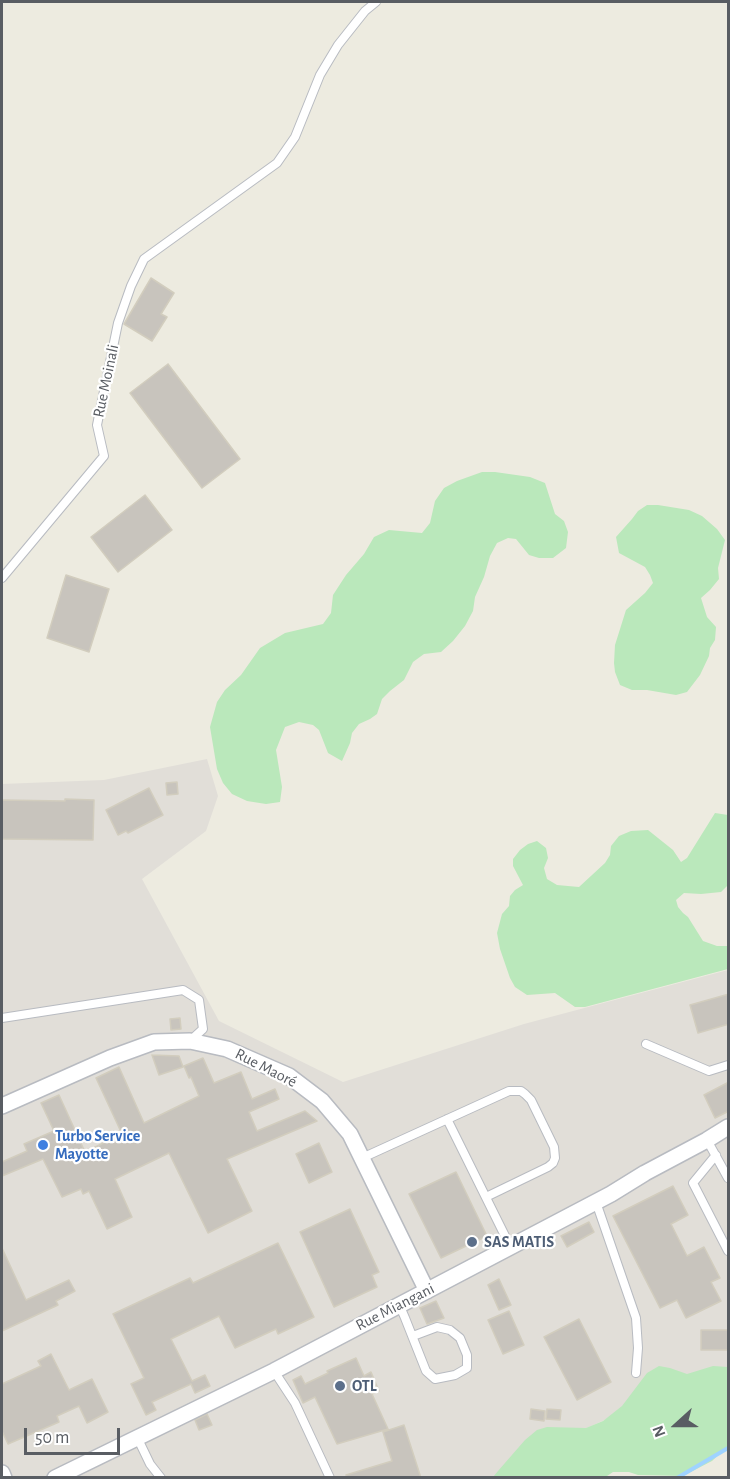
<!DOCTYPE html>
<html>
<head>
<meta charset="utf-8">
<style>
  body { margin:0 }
  #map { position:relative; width:730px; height:1479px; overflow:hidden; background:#edebe0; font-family:"Alegreya Sans",sans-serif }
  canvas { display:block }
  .frame { position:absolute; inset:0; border:3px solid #595d63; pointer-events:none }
  .north { position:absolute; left:646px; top:1395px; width:60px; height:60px; -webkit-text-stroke:4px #fff; paint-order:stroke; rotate:249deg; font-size:16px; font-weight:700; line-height:24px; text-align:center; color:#595d63 }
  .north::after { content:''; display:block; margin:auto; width:21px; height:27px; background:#595d63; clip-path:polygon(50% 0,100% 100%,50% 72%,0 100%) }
  .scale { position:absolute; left:24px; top:1428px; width:96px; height:27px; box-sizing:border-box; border:3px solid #595d63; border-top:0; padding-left:8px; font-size:18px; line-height:21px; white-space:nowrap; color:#595d63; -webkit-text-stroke:4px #fff; paint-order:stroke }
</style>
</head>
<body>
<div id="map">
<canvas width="730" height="1479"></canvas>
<div class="frame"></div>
<div class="north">N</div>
<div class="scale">50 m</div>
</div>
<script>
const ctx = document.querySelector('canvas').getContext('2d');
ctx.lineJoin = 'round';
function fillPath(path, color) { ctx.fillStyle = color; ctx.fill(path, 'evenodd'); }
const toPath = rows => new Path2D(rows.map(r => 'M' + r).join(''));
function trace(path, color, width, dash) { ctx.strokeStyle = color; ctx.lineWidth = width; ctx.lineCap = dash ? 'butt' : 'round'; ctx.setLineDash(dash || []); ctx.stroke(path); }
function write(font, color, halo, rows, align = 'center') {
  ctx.font = font + ' "Alegreya Sans",sans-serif'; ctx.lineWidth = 4.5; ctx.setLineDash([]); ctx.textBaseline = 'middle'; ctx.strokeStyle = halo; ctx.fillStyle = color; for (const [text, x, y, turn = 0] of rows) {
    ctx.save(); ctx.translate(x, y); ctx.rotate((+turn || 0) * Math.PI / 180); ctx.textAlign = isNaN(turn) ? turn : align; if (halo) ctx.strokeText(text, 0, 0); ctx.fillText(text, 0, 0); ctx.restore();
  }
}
fillPath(toPath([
  [207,759,218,796,206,831,142,879,219,1021,343,1082,524,1024,728,970,728,1376,649,1400,538,1450,506,1477,2,1477,2,784,104,780]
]), '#e1ded8');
fillPath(toPath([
  [482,472,495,472,530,477,545,483,555,514,564,521,568,532,566,548,553,558,539,558,529,555,516,539,508,538,497,543,490,556,484,577,475,597,473,611,465,626,453,641,441,652,424,654,413,662,404,680,390,691,382,699,377,714,370,719,359,724,352,733,350,743,342,761,328,753,319,730,313,725,299,722,285,727,276,750,282,787,280,802,266,804,247,801,232,794,223,783,217,769,210,727,217,702,225,690,241,675,260,648,285,633,323,624,331,613,333,595,346,575,364,554,374,537,389,530,422,533,430,523,435,501,444,488,457,481],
  [647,505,658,505,689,510,702,516,717,529,725,540,718,568,719,579,710,590,701,598,707,617,716,627,715,640,710,648,709,656,700,675,687,692,676,695,647,690,632,690,620,685,615,672,614,663,615,645,626,610,645,593,653,583,650,575,645,567,619,553,616,537,632,519,638,511],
  [715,813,728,815,728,885,721,892,701,894,684,893,676,900,678,907,683,913,688,917,703,941,717,946,728,946,728,969,585,1007,575,1007,555,993,527,995,515,987,510,978,500,949,497,933,502,914,509,906,510,896,515,890,523,885,513,866,513,859,520,850,528,844,537,841,546,848,548,858,544,868,547,879,557,885,579,887,605,863,610,855,611,846,619,836,631,831,648,830,673,850,681,862,687,858],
  [659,1366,670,1368,687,1374,713,1366,728,1367,728,1446,712,1461,683,1476,638,1475,629,1472,613,1472,604,1478,493,1477,498,1471,525,1440,537,1430,547,1427,586,1428,603,1421,622,1406,647,1373]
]), '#bae8bb');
trace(toPath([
  [677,1478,728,1448]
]), '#9fd3ff', 4);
const building = toPath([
  [151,278,174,293,161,314,167,317,152,341,124,324,151,278],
  [168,364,240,459,202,488,130,393,168,364],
  [145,495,172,530,118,572,91,537,145,495],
  [66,575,109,589,89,652,47,638,66,575],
  [177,782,178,794,167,795,166,783,177,782],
  [149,788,163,815,128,833,126,831,118,835,106,810,149,788],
  [65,799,94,800,93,840,2,839,2,800,65,801,65,799],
  [729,994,729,1024,698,1033,690,1005,729,994],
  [180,1018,181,1029,171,1030,170,1019,180,1018],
  [152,1055,179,1056,183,1067,159,1075,152,1055],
  [203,1058,214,1083,241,1072,252,1099,275,1089,279,1099,249,1112,257,1131,305,1111,317,1121,227,1159,252,1211,208,1233,169,1153,115,1179,132,1217,107,1229,89,1191,83,1194,81,1189,62,1197,43,1159,2,1176,2,1162,27,1151,24,1144,54,1131,41,1103,59,1095,85,1152,122,1134,96,1078,119,1067,144,1123,199,1096,191,1077,189,1078,184,1066,203,1058],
  [729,1082,729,1111,715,1118,704,1095,729,1082],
  [319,1143,332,1172,309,1183,296,1154,319,1143],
  [456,1172,487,1236,441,1258,409,1194,456,1172],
  [673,1186,688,1215,671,1224,687,1256,704,1247,720,1278,711,1282,721,1301,686,1318,677,1300,660,1308,613,1216,673,1186],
  [350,1209,379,1272,372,1275,377,1287,334,1307,300,1232,350,1209],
  [589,1222,594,1232,567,1247,561,1236,589,1222],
  [278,1243,314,1317,278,1334,276,1329,235,1348,219,1316,171,1339,192,1381,205,1375,210,1386,195,1393,191,1384,152,1402,156,1410,146,1415,131,1384,144,1378,113,1314,190,1278,193,1283,278,1243],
  [2,1248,26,1300,69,1280,75,1291,56,1301,58,1305,2,1331,2,1248],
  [499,1279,511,1305,499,1310,488,1285,499,1279],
  [436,1301,444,1318,427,1324,420,1308,436,1301],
  [509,1311,524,1345,503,1354,488,1320,509,1311],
  [579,1319,611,1382,577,1400,544,1337,579,1319],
  [701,1330,729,1330,729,1350,701,1350,701,1330],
  [51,1354,69,1390,92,1379,108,1412,87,1423,79,1406,57,1416,59,1422,8,1444,2,1431,2,1384,41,1366,38,1361,51,1354],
  [356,1358,364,1376,371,1372,379,1391,372,1394,388,1429,337,1444,315,1397,303,1403,293,1380,301,1376,305,1384,328,1373,327,1371,356,1358],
  [531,1409,545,1411,544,1421,530,1419,531,1409],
  [547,1409,561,1410,560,1420,546,1419,547,1409],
  [207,1414,212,1425,199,1430,195,1420,207,1414],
  [404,1425,421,1478,347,1478,346,1475,392,1461,383,1432,404,1425]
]);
fillPath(building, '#c8c4bd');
trace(building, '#d2cdbe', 1.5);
const lane = toPath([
  [2,578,104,456,97,425,118,323,131,286,144,259,277,163,295,137,320,75,338,45,365,11,376,2],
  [2,1018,183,990,199,1000,203,1029,191,1040],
  [646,1044,709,1071,728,1065],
  [447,1119,511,1248],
  [707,1140,728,1178],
  [716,1155,693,1183,728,1251],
  [362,1158,509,1091,521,1091,525,1094,531,1100,554,1147,555,1158,553,1163,548,1167,486,1197],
  [596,1202,636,1318,638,1348,636,1373],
  [399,1304,405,1318,426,1371,435,1379,455,1375,467,1368,467,1355,460,1338,450,1330,437,1327,413,1336],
  [274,1371,295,1403,330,1478],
  [137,1437,150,1464,161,1478]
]);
const street = toPath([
  [2,1106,110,1058,154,1042,190,1041,227,1049,289,1076,322,1101,350,1134,427,1291],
  [2,1473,4,1478],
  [55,1478,274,1371,611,1194,645,1173,707,1140,728,1127]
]);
trace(lane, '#b8bbc1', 10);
trace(street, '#b8bbc1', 18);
trace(lane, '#fff', 8);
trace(street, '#fff', 15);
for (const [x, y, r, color] of [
  [43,1145,6,"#3f7fe0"],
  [472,1242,6,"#5c6f8a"],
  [340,1386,6,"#5c6f8a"]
]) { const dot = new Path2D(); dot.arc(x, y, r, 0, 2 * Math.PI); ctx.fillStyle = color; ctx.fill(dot); trace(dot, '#fff', 2); }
write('16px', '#595d63', '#fff', [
  ["Rue Moinali",106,381,-78],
  ["Rue Maoré",266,1068,27],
  ["Rue Miangani",395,1307,-27]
]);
write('bold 16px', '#366cbe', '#fff', [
  ["Turbo Service",55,1136],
  ["Mayotte",55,1154]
], 'left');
write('bold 16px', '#4e5e75', '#fff', [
  ["SAS MATIS",484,1242],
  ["OTL",352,1386]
], 'left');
</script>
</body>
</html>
